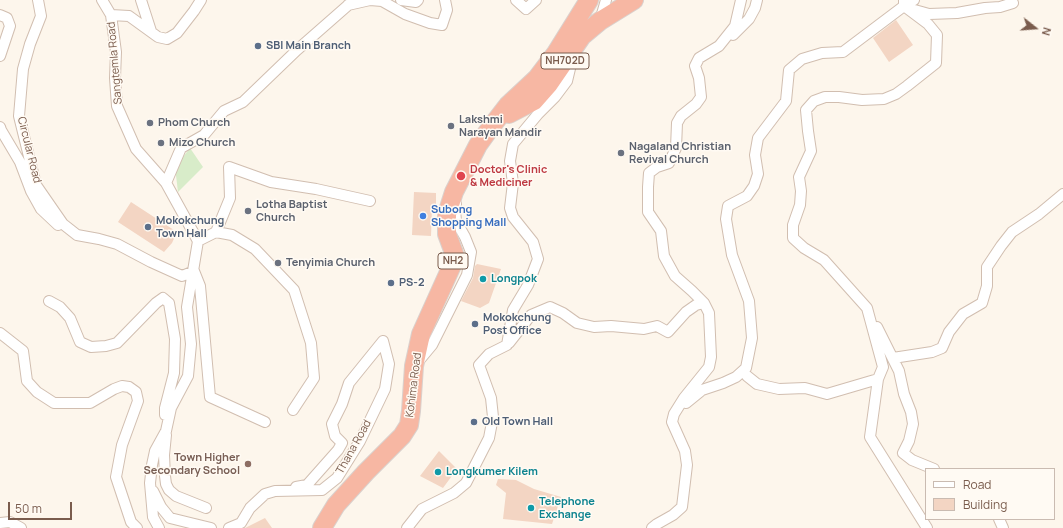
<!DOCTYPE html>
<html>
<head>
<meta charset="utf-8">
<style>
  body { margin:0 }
  #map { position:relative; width:1063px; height:528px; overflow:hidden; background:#fdf6ec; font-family:Manrope,sans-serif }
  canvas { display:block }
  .legend { position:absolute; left:925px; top:468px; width:130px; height:52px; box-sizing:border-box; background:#fffaf3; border:1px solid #cabbb1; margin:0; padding:5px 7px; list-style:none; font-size:12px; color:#7a5c4d }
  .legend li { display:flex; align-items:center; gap:8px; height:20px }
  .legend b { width:20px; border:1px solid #cabbb1 }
  .north { position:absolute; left:1015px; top:8px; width:40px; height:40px; -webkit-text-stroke:3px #fffaf3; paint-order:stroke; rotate:107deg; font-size:11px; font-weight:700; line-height:16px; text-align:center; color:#7a5c4d }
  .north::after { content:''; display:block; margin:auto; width:14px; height:18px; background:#7a5c4d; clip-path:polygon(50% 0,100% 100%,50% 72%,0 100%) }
  .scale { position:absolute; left:8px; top:502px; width:64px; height:18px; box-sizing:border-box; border:2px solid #7a5c4d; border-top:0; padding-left:5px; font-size:12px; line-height:14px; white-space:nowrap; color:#7a5c4d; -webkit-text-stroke:3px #fffaf3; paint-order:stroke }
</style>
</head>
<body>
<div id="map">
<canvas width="1063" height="528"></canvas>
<ul class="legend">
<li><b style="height:5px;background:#fff"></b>Road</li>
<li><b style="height:11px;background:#f3d5c3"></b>Building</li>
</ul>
<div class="north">N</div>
<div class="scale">50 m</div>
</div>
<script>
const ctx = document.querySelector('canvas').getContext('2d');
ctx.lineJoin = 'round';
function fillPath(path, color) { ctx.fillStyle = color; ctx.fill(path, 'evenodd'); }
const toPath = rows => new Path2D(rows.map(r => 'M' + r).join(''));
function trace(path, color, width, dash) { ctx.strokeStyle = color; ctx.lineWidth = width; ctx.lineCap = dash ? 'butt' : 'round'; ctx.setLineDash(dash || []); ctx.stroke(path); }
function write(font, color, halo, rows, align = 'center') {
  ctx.font = font + ' Manrope,sans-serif'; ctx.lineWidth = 3; ctx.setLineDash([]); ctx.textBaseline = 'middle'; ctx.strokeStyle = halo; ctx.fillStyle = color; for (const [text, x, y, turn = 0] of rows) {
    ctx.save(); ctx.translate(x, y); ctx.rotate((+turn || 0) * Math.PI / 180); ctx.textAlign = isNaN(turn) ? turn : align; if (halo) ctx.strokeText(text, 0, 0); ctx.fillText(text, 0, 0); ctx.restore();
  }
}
fillPath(toPath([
  [190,148,203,167,178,192,175,167]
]), '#d8ecc9');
fillPath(toPath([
  [896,20,913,45,889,62,873,38],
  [414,192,436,193,436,208,432,208,431,236,412,235],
  [131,202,177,232,172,243,164,252,118,222],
  [477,264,501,269,489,303,480,308,461,301,473,278,475,266],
  [439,451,457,469,443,488,420,476],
  [498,479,516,480,534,489,561,497,552,524,503,519,506,493,496,485],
  [265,518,272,528,245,528]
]), '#f3d5c3');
const street = toPath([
  [38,0,41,16,30,44,23,69,19,116,36,185,63,224,77,235,99,239,117,244,151,262,182,276,194,271,200,286,210,397,265,422],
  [102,0,111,15],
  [141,0,151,31],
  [401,0,416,2,418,0],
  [516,0,526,9,536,0],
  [348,5,370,0,382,1,405,14,430,23,442,25,447,10,445,0],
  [904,6,928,24,937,35,936,63,907,86,896,94,884,99,862,100,839,97,825,97,814,101,806,110,808,131,811,151,799,177,801,191,800,205,793,225,793,238,804,248,824,260,867,308,883,367,878,379,870,437,927,528],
  [904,6,914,0],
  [911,9,929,14,957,13,985,8,1000,7,1013,3],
  [0,15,7,18,10,26,0,56],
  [600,21,606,0],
  [733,35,749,19,755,8,757,0],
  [0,127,1,130,20,162,31,191,41,209,58,225],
  [166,183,181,148,204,135,224,111,243,102,297,50,354,0],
  [216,232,230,198,229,167,271,182,316,189,370,201],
  [198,241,216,232,232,235,255,249,294,290,311,343,314,378,293,410],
  [49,301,60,307,70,318,80,342,91,347,106,346,117,343,156,303,163,298,169,303,175,339,174,373,165,408,165,415],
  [877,327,899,371,904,394,911,412,913,424,909,441,903,453,912,460,934,469],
  [0,333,23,351,27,381,37,392,54,403,90,403,114,389,122,386,129,387,136,392,138,401,122,445,116,477,131,522,137,528],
  [509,343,531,315,550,307,563,313,577,323,594,327,611,326,644,329,657,326,668,332,686,312,696,305,704,303],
  [893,358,932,352,942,348,949,332,963,314,982,303,987,286,987,267,1001,246,1012,232,1039,214,1063,194],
  [417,363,432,345,467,275,471,252,465,237,456,221,455,209,456,204],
  [743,371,747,376,757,384,779,389,805,388,827,394,878,379],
  [686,403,702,390,723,383,736,377,746,368,752,338,749,301,732,255,726,219,728,206,747,196,754,186,758,174,755,155,758,138,786,101,789,70,802,59,822,53,843,52,904,6,904,0],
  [166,435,164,455,165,476,166,484,169,490,176,496,206,508],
  [296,487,307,485,338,450,342,443,335,436,332,424,342,404,349,383,383,341],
  [153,491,161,507,170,518,211,528],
  [999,519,1003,528],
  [0,523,10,522,21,528],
  [159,528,153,517,150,483,152,465,155,451,166,431,171,408,188,376,191,344,187,307,198,241,166,183,136,149,117,106,115,78,116,52,111,15,129,16,158,37,167,39,177,33,194,11,201,0],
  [229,528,241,523,250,508,265,494,275,491,322,490,337,478,360,441,385,389,389,364,383,341],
  [407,528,422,509,454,493,466,483,489,438,493,417,491,398,479,365,489,354,507,345,513,310,528,285,538,259,533,242,513,217,510,208,513,183,510,161,513,144,538,114,555,97,567,81,573,56],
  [652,528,657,524,673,515,682,507,687,465,685,451,672,422,674,414,684,398,709,367,711,357,709,313,704,303,692,291,675,276,664,256,661,231,648,212,648,187,649,173,657,167,669,163,676,148,677,123,681,116,696,104,701,97,699,78,695,66,699,58,719,46,735,26,741,0]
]);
const highway = toPath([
  [509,114,534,101,549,84,582,36,600,21,634,0],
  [322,528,336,505,366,472,402,436,409,425,411,411,414,366,421,334,453,263,454,253,447,234,447,214,454,192,478,145,491,127,508,105,537,78,556,53,589,0]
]);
trace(street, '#d1beb0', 12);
trace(highway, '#dad1cd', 20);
trace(street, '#fff', 10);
trace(highway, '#f7b7a3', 18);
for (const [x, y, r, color] of [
  [258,46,4,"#5c6f8a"],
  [150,123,4,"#6b7280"],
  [451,126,4,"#6b7280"],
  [161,143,4,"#6b7280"],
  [621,153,4,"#6b7280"],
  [461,176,5,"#e0444e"],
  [248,211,4,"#6b7280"],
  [423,216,4,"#3f7fe0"],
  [148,227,4,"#5c6f8a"],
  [278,263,4,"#6b7280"],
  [483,279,4,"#0f9aa8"],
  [391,283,4,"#5c6f8a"],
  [475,324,4,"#5c6f8a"],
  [474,422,4,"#5c6f8a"],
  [248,464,4,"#8d6e63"],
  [438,472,4,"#0f9aa8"],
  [531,508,4,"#0f9aa8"]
]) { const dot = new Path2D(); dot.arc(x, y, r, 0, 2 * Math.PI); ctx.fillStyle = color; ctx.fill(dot); trace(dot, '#fffaf3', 1.5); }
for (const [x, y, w] of [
  [565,61,48],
  [453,261,30]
]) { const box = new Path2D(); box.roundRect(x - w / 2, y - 8, w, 16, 3); ctx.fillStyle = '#fffaf3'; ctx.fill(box); trace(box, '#7a5c4d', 1); }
write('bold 10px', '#7a5c4d', null, [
  ["NH702D",565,61],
  ["NH2",453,261]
]);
write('bold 11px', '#4e5e75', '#fffaf3', [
  ["SBI Main Branch",266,46],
  ["Mokokchung",156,221],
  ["Town Hall",156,234],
  ["PS-2",399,283],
  ["Mokokchung",483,318],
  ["Post Office",483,331],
  ["Old Town Hall",482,422]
], 'left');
write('11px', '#7a5c4d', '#fffaf3', [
  ["Sangtemla Road",115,63,-95],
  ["Circular Road",29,150,76],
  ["Kohima Road",414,385,-83],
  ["Thana Road",354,447,-61]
]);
write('bold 11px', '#5b616d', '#fffaf3', [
  ["Lakshmi",459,120],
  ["Narayan Mandir",459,133],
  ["Phom Church",158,123],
  ["Mizo Church",169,143],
  ["Nagaland Christian",629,147],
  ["Revival Church",629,160],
  ["Lotha Baptist",256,205],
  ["Church",256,218],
  ["Tenyimia Church",286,263]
], 'left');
write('bold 11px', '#be3a42', '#fffaf3', [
  ["Doctor's Clinic",470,170],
  ["& Mediciner",470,183]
], 'left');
write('bold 11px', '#366cbe', '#fffaf3', [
  ["Subong",431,210],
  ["Shopping Mall",431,223]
], 'left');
write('bold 11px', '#0d838f', '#fffaf3', [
  ["Longpok",491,279],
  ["Longkumer Kilem",446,472],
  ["Telephone",539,502],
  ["Exchange",539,515]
], 'left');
write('bold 11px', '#785e54', '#fffaf3', [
  ["Town Higher",240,458],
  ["Secondary School",240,471]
], 'right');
</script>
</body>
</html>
